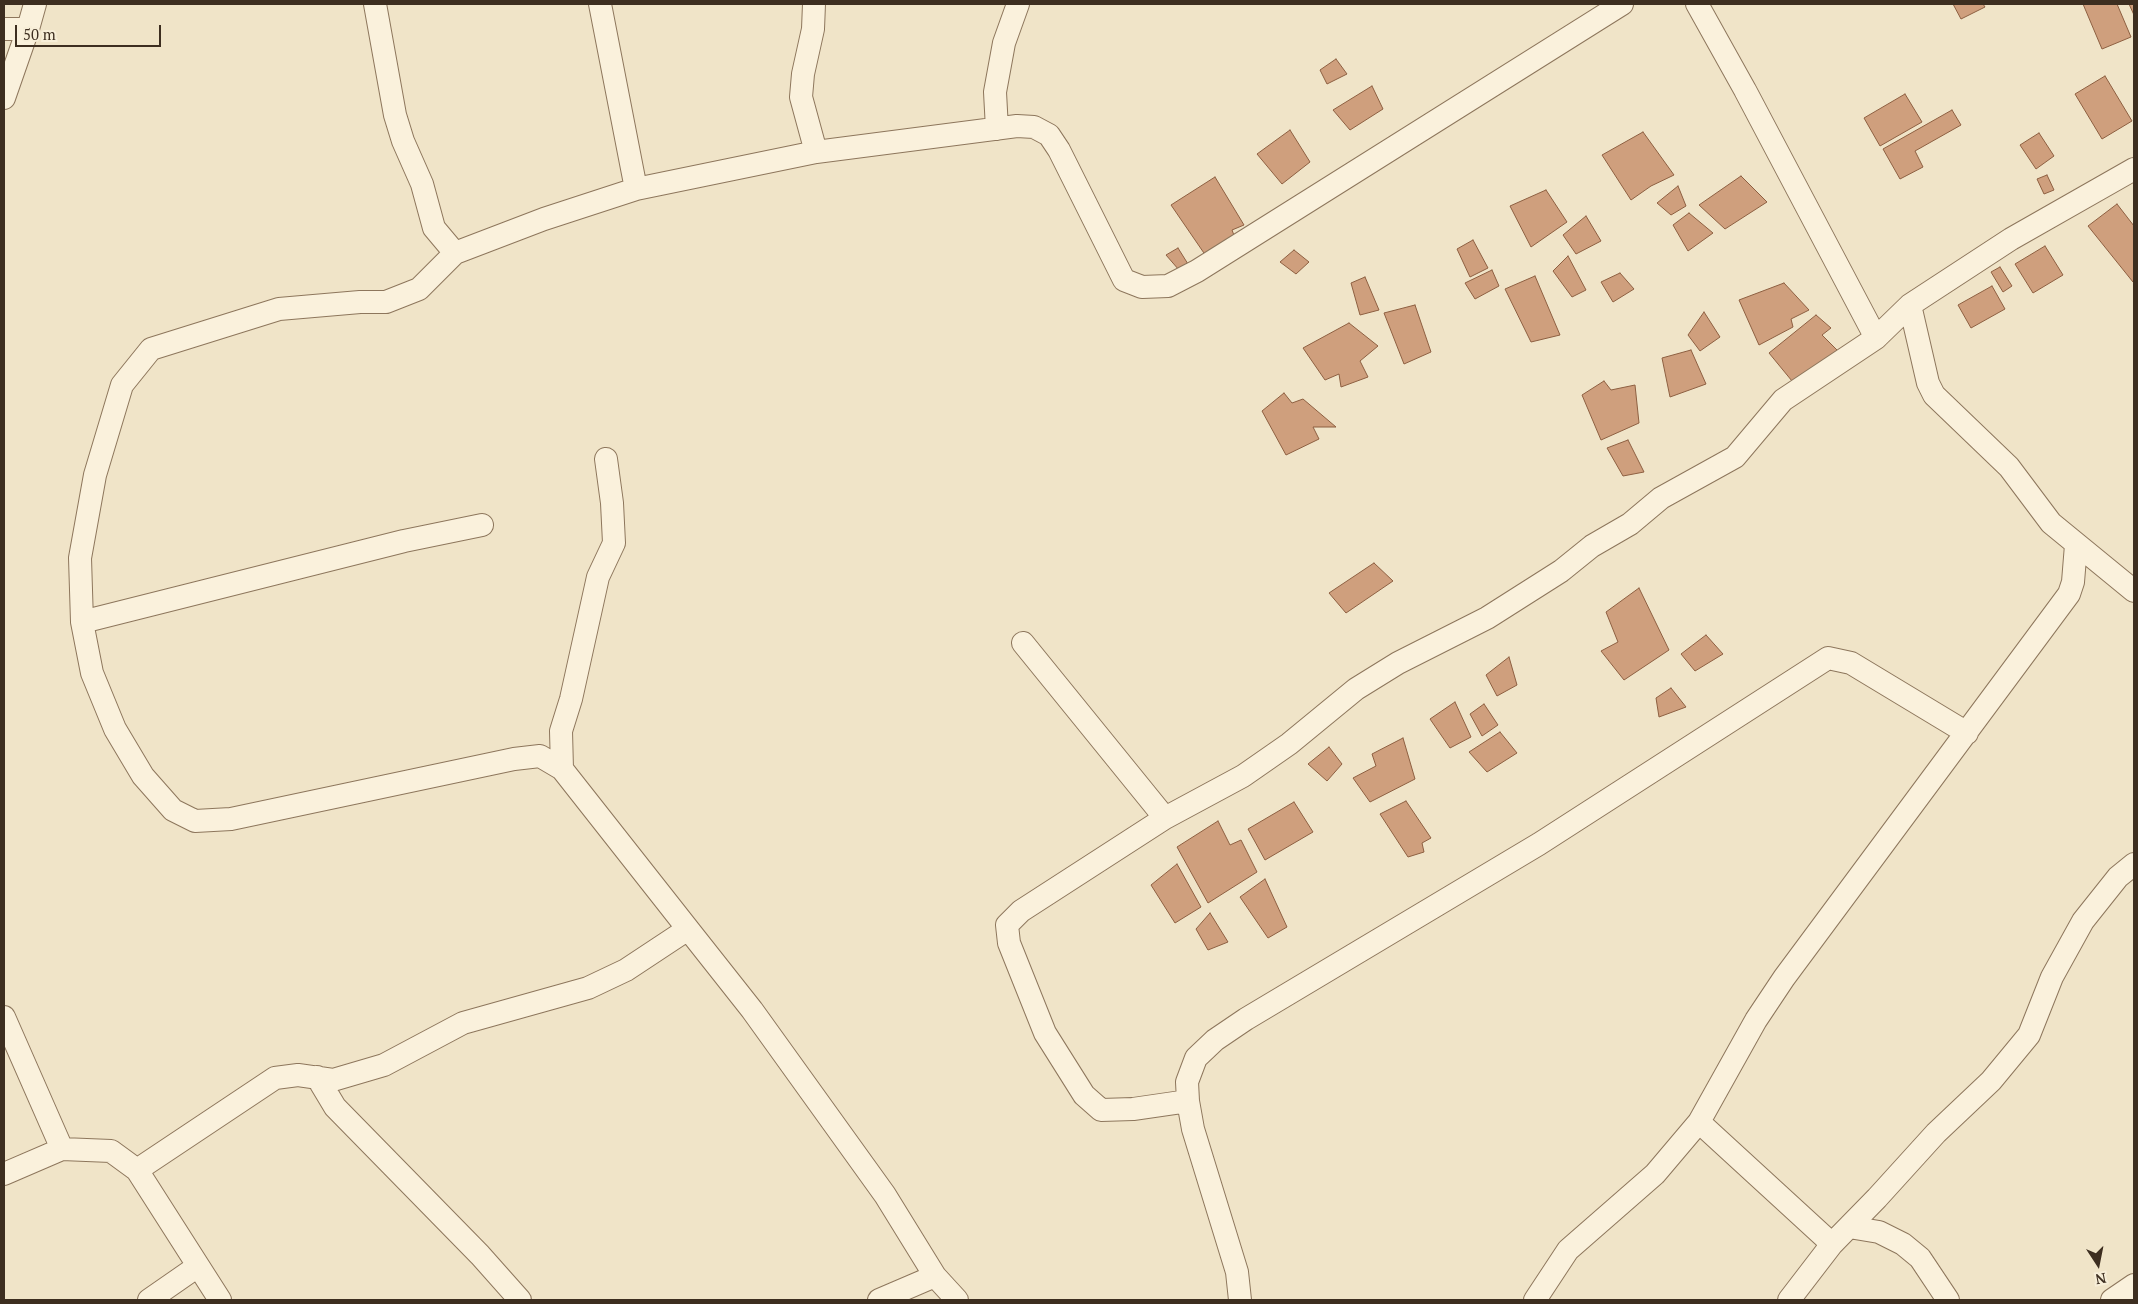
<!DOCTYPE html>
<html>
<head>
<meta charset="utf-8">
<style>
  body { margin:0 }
  #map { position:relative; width:2138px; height:1304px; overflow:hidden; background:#f0e4c8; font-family:"PT Serif",serif }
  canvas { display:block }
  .frame { position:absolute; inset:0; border:5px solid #3d2e20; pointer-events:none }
  .north { position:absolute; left:2073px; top:1239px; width:50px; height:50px; -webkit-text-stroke:4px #f7eed8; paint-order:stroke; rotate:169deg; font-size:14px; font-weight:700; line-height:20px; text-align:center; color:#3d2e20 }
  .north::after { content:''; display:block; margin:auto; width:18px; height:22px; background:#3d2e20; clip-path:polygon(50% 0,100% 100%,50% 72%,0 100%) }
  .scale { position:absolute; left:15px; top:25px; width:146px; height:22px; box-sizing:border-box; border:2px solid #3d2e20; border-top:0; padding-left:6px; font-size:15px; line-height:18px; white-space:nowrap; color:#3d2e20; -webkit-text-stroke:4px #f7eed8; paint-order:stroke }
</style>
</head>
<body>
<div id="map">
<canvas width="2138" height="1304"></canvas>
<div class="frame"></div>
<div class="north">N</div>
<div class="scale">50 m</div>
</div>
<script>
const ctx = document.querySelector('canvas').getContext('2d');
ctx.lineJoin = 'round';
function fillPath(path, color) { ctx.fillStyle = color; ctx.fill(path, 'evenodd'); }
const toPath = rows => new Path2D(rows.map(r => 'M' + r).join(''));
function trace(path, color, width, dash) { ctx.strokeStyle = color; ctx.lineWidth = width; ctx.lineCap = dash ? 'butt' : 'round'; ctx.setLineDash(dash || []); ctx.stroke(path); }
const building = toPath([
  [1953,4,1983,4,1985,7,1961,19,1953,4],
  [2083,4,2117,4,2131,37,2102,49,2083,4],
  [2129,4,2134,4,2134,15,2129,4],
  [1336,59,1347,74,1327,84,1320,70,1336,59],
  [2105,76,2132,121,2102,139,2075,94,2105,76],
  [1372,86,1383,109,1350,130,1333,110,1372,86],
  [1905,94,1922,122,1880,146,1864,118,1905,94],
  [1952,110,1961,125,1915,151,1923,167,1900,179,1883,149,1952,110],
  [1290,130,1310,162,1282,184,1257,154,1290,130],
  [1643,132,1674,175,1651,186,1631,200,1602,155,1643,132],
  [2039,133,2054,156,2036,169,2020,145,2039,133],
  [2047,175,2054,190,2044,194,2037,179,2047,175],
  [1741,176,1767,202,1725,229,1699,205,1741,176],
  [1215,177,1244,225,1232,230,1235,238,1206,256,1171,205,1215,177],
  [1678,186,1686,206,1671,215,1657,203,1678,186],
  [1546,190,1567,222,1531,247,1510,206,1546,190],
  [2117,204,2134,226,2134,280,2133,282,2088,226,2117,204],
  [1689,213,1713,233,1688,251,1673,225,1689,213],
  [1586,216,1601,241,1576,254,1563,235,1586,216],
  [1473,240,1488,268,1470,277,1457,249,1473,240],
  [2045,246,2063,275,2033,293,2015,264,2045,246],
  [1178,248,1188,264,1179,270,1166,255,1178,248],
  [1294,250,1309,262,1296,274,1280,262,1294,250],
  [1568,256,1586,290,1572,297,1553,271,1568,256],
  [2000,267,2012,286,2003,292,1991,272,2000,267],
  [1492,270,1499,286,1475,299,1465,283,1492,270],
  [1620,273,1634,289,1613,302,1601,282,1620,273],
  [1535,276,1560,335,1531,342,1505,289,1535,276],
  [1365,277,1379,310,1360,315,1351,283,1365,277],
  [1784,283,1809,310,1791,319,1793,327,1759,345,1739,300,1784,283],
  [1992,286,2005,309,1971,328,1958,305,1992,286],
  [1415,305,1431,352,1404,364,1384,313,1415,305],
  [1704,312,1720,337,1700,351,1688,335,1704,312],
  [1816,315,1831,328,1822,335,1838,351,1792,381,1769,353,1816,315],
  [1349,323,1378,346,1360,361,1368,377,1341,387,1339,374,1325,380,1303,348,1349,323],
  [1691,350,1706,384,1670,397,1662,358,1691,350],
  [1604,381,1611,390,1635,385,1639,423,1601,440,1582,395,1604,381],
  [1284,393,1292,403,1303,399,1336,427,1313,427,1319,439,1286,455,1262,411,1284,393],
  [1628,440,1644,472,1623,476,1607,448,1628,440],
  [1374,563,1393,581,1346,613,1329,593,1374,563],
  [1639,588,1669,650,1624,680,1601,651,1618,642,1606,612,1639,588],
  [1706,635,1723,654,1695,671,1681,654,1706,635],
  [1509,657,1517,685,1497,696,1486,675,1509,657],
  [1671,688,1686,707,1659,717,1656,698,1671,688],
  [1455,702,1471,737,1450,748,1430,719,1455,702],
  [1484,704,1498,725,1482,736,1470,714,1484,704],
  [1500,732,1517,753,1487,772,1469,752,1500,732],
  [1403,738,1415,779,1370,802,1353,778,1376,766,1372,754,1403,738],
  [1329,747,1342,764,1327,781,1308,764,1329,747],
  [1406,801,1431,838,1422,843,1424,852,1408,857,1380,814,1406,801],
  [1294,802,1313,832,1265,860,1248,829,1294,802],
  [1218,821,1230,845,1241,840,1257,872,1208,903,1177,847,1218,821],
  [1177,864,1201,907,1175,923,1151,885,1177,864],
  [1265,879,1287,927,1268,938,1240,897,1265,879],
  [1210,913,1228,942,1208,950,1196,929,1210,913]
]);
fillPath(building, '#cf9f7d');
trace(building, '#8d5f41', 1);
const minor = toPath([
  [375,4,395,115,403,141,422,184,434,228,455,253],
  [600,4,636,189],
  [814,4,813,29,803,74,801,97,816,152],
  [1697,4,1745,90,1876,338],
  [4,29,28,29],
  [4,98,28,29,35,4],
  [997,129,995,92,1004,43,1018,4],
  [1910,305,1928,383,1934,395,2009,467,2051,523,2134,591],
  [82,622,80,558,95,475,122,385,151,349,279,309,360,302,386,302,419,289,455,253,544,219,636,189,816,152,1017,126,1034,127,1049,135,1059,150,1124,280,1142,287,1168,286,1197,271,1622,4],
  [1023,643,1165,818],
  [562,769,561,731,571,699,598,577,614,543,612,503,606,459],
  [688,929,752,1010,885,1195,935,1276,957,1300],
  [4,1017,62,1149],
  [317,1077,335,1107,480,1255,520,1300],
  [1188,1101,1133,1109,1101,1110,1084,1095,1045,1033,1009,943,1007,925,1021,911,1165,818,1243,776,1289,744,1356,689,1398,663,1487,618,1561,571,1592,546,1630,524,1661,498,1735,457,1783,400,1876,338,1910,305,2011,239,2134,169],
  [1699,1122,1832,1244],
  [137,1170,220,1300],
  [4,1174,62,1149,111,1151,137,1170,275,1078,298,1075,333,1080,384,1065,463,1023,588,988,626,970,688,929,562,769,540,756,514,759,231,819,195,821,173,810,143,776,115,729,92,673,82,622,404,541,482,525],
  [1849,1227,1879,1232,1903,1244,1920,1258,1948,1300],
  [149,1300,198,1266],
  [879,1300,935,1276],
  [1240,1300,1237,1272,1193,1129,1188,1101,1187,1082,1196,1058,1215,1040,1246,1019,1539,844,1828,658,1851,663,1967,733],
  [1535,1300,1568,1250,1655,1174,1699,1122,1756,1020,1784,978,2069,594,2073,582,2076,545],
  [1789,1300,1832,1244,1877,1198,1936,1133,1991,1081,2029,1035,2052,977,2083,921,2118,877,2134,864],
  [2112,1300,2134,1285]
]);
trace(minor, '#8d765c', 24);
trace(minor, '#faf1dc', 22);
</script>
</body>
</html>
